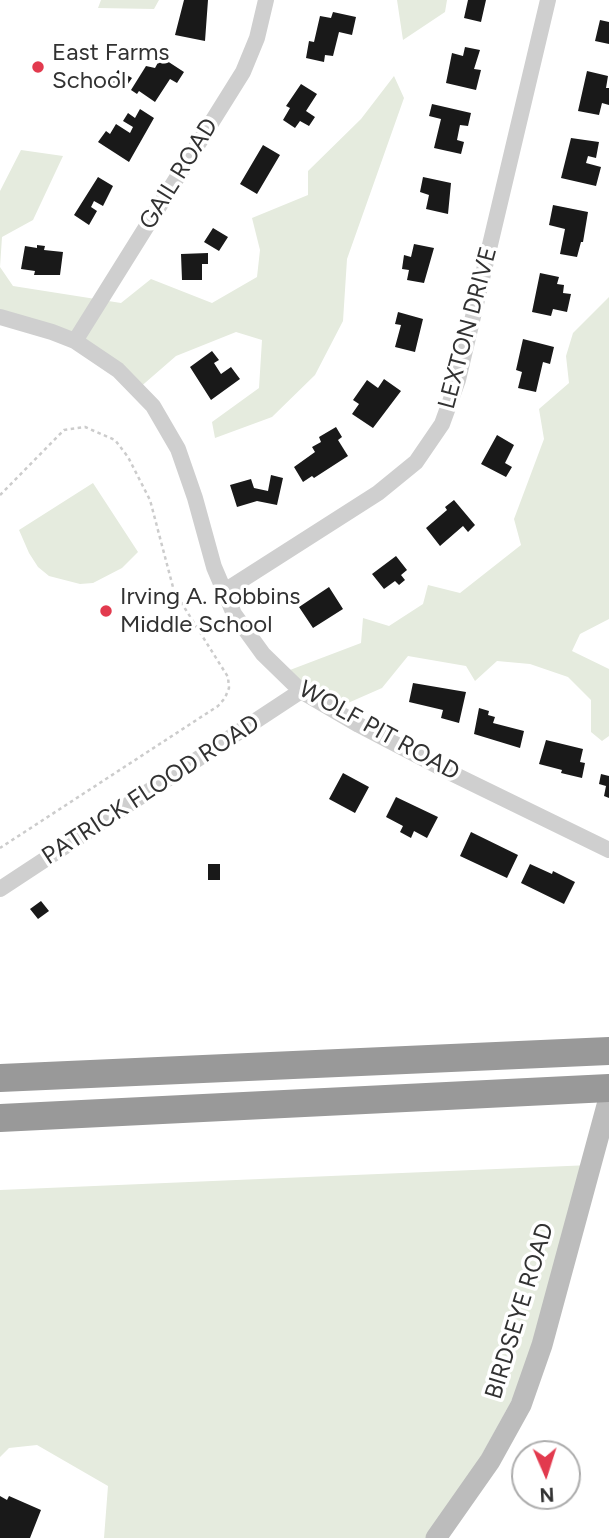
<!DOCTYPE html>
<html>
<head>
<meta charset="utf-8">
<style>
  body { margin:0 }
  #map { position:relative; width:609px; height:1538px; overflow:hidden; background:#fff; font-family:Figtree,sans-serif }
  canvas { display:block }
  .north { position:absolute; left:511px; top:1440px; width:70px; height:70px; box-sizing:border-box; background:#fff; border:2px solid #adadad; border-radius:50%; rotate:177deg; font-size:19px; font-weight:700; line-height:28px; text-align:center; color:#323232 }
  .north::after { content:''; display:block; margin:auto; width:24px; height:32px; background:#e23a4e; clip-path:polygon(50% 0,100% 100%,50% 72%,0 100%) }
</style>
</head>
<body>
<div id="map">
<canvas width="609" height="1538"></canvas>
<div class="north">N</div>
</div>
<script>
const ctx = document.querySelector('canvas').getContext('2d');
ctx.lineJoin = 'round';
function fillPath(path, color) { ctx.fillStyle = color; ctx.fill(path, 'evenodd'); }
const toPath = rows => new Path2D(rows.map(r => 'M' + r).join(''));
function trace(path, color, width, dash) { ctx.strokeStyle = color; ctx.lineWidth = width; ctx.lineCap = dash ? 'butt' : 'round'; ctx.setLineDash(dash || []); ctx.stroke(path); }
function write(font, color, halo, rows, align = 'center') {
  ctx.font = font + ' Figtree,sans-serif'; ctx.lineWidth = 7; ctx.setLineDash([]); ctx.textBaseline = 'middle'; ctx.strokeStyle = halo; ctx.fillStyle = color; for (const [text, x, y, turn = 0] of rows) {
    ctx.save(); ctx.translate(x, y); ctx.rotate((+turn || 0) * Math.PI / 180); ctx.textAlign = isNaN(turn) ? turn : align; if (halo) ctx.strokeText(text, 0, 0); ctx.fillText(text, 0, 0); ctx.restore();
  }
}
fillPath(toPath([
  [101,0,159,0,154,9,98,8],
  [397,0,447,0,445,12,403,40],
  [394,76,404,98,347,259,343,321,315,375,272,417,215,438,212,422,259,388,262,340,236,332,176,356,138,389,97,354,0,317,0,191,21,150,63,156,33,220,2,237,0,267,13,286,121,303,151,279,212,303,257,277,260,250,252,218,308,195,308,171,361,119],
  [609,297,609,619,580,634,572,651,609,669,609,736,602,741,591,732,591,700,568,677,530,664,497,661,475,681,466,666,408,656,382,688,332,710,282,673,361,643,363,618,389,626,423,604,428,585,460,593,521,545,514,519,544,439,539,409,569,383,566,356,573,333],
  [93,483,138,552,122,568,93,583,80,584,49,576,38,567,29,553,19,530],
  [591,1165,542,1345,444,1524,426,1538,104,1538,108,1486,37,1445,9,1448,0,1457,0,1190]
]), '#e5ebde');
fillPath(toPath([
  [184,0,208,0,205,41,175,35],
  [468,0,486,0,481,22,464,18],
  [333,12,356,17,352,35,339,32,333,56,325,55,324,62,306,58,309,41,314,42,320,16,331,18],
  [600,20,609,22,609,44,595,41],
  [465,47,480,50,474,69,481,70,476,90,446,83,452,53,463,56],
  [161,57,184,72,177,83,170,79,155,102,139,91,137,94,131,90,146,66,155,68],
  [118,70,132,78,123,91,109,83],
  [587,71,608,76,606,88,609,88,609,105,602,103,599,115,578,111],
  [301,84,317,94,306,111,315,117,309,126,300,121,295,128,283,120,290,108,286,106],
  [432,104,471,113,468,126,460,125,457,140,464,142,461,154,434,148,441,119,429,116],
  [140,109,154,118,129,162,98,142,106,131,110,134,116,124,130,133,133,127,123,121,128,113,135,118],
  [571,138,599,142,596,158,588,156,586,163,601,167,596,186,561,178],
  [263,145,280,155,257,194,240,184],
  [98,177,113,186,103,206,94,201,91,207,97,211,89,225,74,215],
  [423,177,451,183,448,214,426,209,429,195,420,192],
  [553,205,588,212,583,242,581,242,577,257,560,254,565,229,549,225],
  [213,228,228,237,219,251,204,242],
  [414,244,434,248,424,283,407,280,409,270,402,269,404,255,411,257],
  [37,245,45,246,44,250,63,252,60,275,34,275,35,271,21,269,25,246,37,248],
  [208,253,208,264,202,264,202,280,182,280,181,254],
  [540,273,559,277,557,284,564,285,563,293,571,294,567,312,553,309,551,316,532,312],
  [398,312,423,319,415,352,395,347,401,325,395,324],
  [523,339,554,347,550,364,543,362,536,392,518,388,522,372,516,370],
  [212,351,219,360,214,363,221,374,231,367,240,379,211,400,190,367],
  [384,379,401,391,373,428,352,414,359,404,353,400,367,380,378,388],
  [336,427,342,437,338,440,348,456,314,478,312,476,303,482,294,467,315,452,312,447,321,442,319,437],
  [497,435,514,445,505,463,512,467,506,477,481,464],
  [271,475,283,478,277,505,257,501,237,507,230,485,251,479,254,488,268,491],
  [454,500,475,525,468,532,463,526,440,546,426,528,447,510,445,507],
  [396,556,407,570,401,575,405,580,399,585,395,581,384,589,372,574],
  [329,587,343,609,313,628,299,607],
  [413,683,466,692,459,723,441,718,443,710,409,702],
  [479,708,489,711,488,715,495,717,493,723,524,731,520,748,474,734],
  [546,740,583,749,580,762,585,763,582,778,561,773,562,770,539,764],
  [343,773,369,787,355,813,329,799],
  [601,774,609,776,609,798,604,796,606,786,599,784],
  [396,797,438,817,427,838,414,831,411,838,400,832,403,826,386,817],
  [471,832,518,855,507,878,460,856],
  [208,864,220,864,220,880,208,880],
  [530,864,552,874,553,871,575,882,564,904,521,883],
  [41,901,49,911,38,919,30,909],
  [0,1496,7,1500,9,1496,41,1510,30,1538,0,1538]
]), '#191919');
trace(toPath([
  [0,495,64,430,85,427,115,440,128,457,150,500,174,591,228,677,229,688,225,698,218,706,0,848]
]), '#ccc', 2.5, [3.5, 3.5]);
trace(toPath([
  [0,317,52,332,75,341,118,370,153,406,178,449,195,498,214,567,234,614,263,654,301,691,359,725,445,770,609,850],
  [75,341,243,72,257,38,266,0],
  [223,592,378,493,416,462,442,424,458,380,548,0],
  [0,889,301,691]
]), '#cfcfcf', 16);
trace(toPath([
  [436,1538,490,1461,521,1405,542,1345,609,1098]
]), '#bcbcbc', 21);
trace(toPath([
  [0,1078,609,1051],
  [0,1118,609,1088]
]), '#999', 28);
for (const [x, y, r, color] of [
  [38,67,7,"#e23a4e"],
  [106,611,7,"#e23a4e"]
]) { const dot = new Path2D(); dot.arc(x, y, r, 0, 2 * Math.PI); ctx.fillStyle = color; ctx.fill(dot); trace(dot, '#fff', 2.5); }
write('24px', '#323232', '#fff', [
  ["East Farms",52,53],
  ["School",52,81],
  ["Irving A. Robbins",120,597],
  ["Middle School",120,625]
], 'left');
write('24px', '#323232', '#fff', [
  ["GAIL ROAD",179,174,-58],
  ["LEXTON DRIVE",468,328,-75],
  ["WOLF PIT ROAD",379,731,29],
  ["PATRICK FLOOD ROAD",151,790,-33],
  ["BIRDSEYE ROAD",520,1311,-73]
]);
</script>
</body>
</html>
